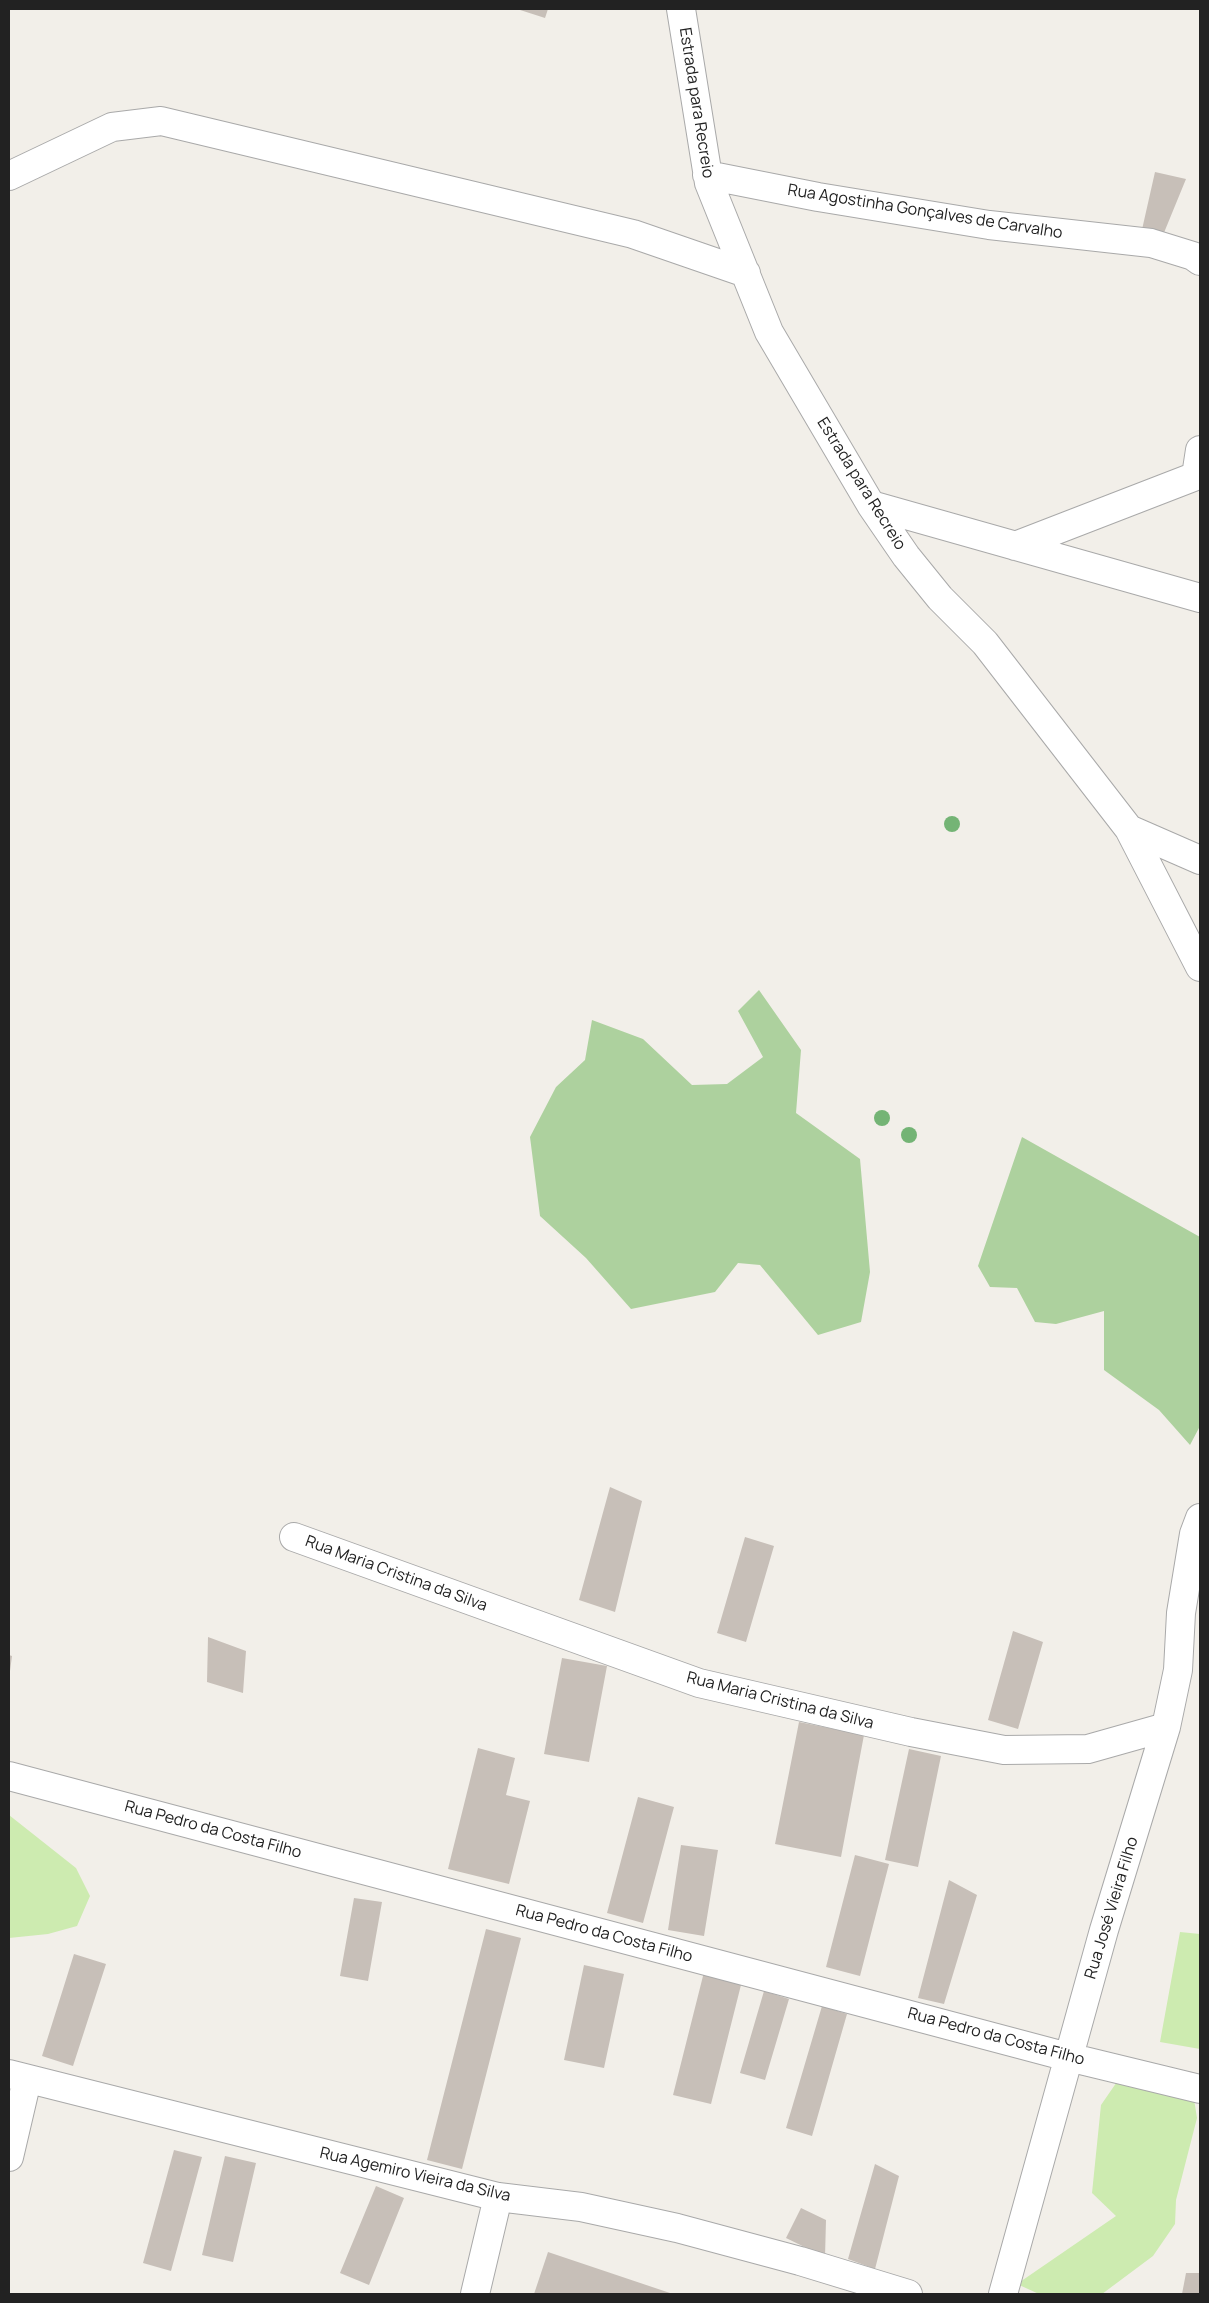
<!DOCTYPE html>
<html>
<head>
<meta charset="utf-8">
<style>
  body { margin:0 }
  #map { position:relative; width:1209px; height:2303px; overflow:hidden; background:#f2efe9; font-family:Manrope,sans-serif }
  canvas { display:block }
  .frame { position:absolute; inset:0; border:10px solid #222; pointer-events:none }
</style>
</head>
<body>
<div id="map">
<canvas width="1209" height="2303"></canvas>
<div class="frame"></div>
</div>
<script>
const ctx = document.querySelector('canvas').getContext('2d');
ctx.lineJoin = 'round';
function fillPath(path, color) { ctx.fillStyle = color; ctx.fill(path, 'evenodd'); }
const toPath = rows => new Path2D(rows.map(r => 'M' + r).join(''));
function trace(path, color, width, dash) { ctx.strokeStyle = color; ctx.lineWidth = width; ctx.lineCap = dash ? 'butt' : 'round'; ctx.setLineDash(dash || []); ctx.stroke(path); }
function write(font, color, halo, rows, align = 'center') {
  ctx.font = font + ' Manrope,sans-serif'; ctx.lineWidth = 4.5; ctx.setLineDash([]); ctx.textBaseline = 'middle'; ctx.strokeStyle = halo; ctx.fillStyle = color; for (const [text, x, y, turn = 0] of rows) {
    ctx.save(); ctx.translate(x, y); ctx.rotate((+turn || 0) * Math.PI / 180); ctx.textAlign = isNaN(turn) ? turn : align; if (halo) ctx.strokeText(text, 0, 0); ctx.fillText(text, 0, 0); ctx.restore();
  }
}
fillPath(toPath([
  [9,1815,76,1868,90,1896,77,1926,48,1934,9,1938],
  [1180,1932,1200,1934,1200,2049,1160,2042],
  [1121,2076,1193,2093,1197,2118,1176,2200,1175,2224,1153,2256,1102,2294,1039,2294,1017,2284,1116,2216,1092,2193,1101,2105]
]), '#cdebb0');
fillPath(toPath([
  [759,990,801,1050,796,1113,860,1159,870,1272,861,1322,818,1335,760,1265,738,1263,715,1292,631,1309,586,1258,540,1216,530,1137,556,1087,585,1060,592,1020,643,1039,692,1085,727,1084,763,1057,738,1011],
  [1022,1137,1200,1237,1200,1426,1190,1445,1159,1410,1104,1370,1104,1311,1056,1324,1035,1322,1017,1288,990,1287,978,1266]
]), '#add19e');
fillPath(toPath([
  [517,9,548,9,545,18],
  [1155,172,1186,179,1161,240,1141,234],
  [610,1487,642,1501,615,1612,579,1600],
  [745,1537,774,1546,746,1642,717,1633],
  [1013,1631,1043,1642,1018,1729,988,1720],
  [208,1637,246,1651,243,1693,207,1682],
  [9,1655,12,1656,10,1671,9,1670],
  [562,1658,607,1666,589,1762,544,1754],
  [799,1722,864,1735,841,1857,775,1844],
  [478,1748,515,1758,506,1795,530,1801,509,1884,448,1869],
  [909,1749,941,1756,918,1867,885,1860],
  [638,1797,674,1807,643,1923,607,1913],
  [681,1845,718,1850,704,1936,668,1930],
  [855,1855,889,1864,860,1976,826,1967],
  [949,1880,977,1895,944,2004,918,1998],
  [354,1898,382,1902,368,1981,340,1976],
  [486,1929,521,1938,462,2169,427,2160],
  [74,1954,106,1964,73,2066,42,2056],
  [584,1965,624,1974,604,2068,564,2060],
  [704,1972,742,1981,711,2104,673,2095],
  [764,1991,789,1999,765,2080,740,2073],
  [822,2006,847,2014,812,2136,786,2128],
  [174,2150,202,2157,171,2271,143,2263],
  [225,2156,256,2163,233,2262,202,2255],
  [875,2164,899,2176,875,2269,848,2259],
  [376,2186,404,2198,369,2285,340,2273],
  [801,2208,826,2220,825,2257,786,2238],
  [548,2252,673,2294,534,2294],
  [1186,2273,1200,2273,1200,2294,1182,2294]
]), '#c7bfb8');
const street = toPath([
  [681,9,709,183,769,332,871,505,906,556,940,598,985,643,1129,829,1200,860],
  [707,175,818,197,989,225,1151,243,1193,256,1200,261],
  [9,176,112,127,161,121,633,234,746,273],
  [871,505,1200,598],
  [1015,546,1196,476,1200,450],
  [1129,829,1200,967],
  [294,1537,699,1683,911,1732,1004,1750,1088,1749,1166,1727],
  [9,1776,1068,2057,1200,2089],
  [9,2074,498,2197,581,2207,677,2228,800,2261,908,2294],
  [9,2157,27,2080],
  [475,2294,498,2197],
  [1003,2294,1104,1930,1166,1727,1178,1670,1181,1613,1194,1534,1200,1518]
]);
trace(street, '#a9a9a9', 30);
trace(street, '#fff', 28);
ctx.fillStyle = '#74b475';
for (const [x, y] of [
  [952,824],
  [882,1118],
  [909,1135]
]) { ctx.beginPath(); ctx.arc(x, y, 8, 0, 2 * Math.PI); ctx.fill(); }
write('16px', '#222', '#fff', [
  ["Estrada para Recreio",696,103,81],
  ["Rua Agostinha Gonçalves de Carvalho",925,212,9],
  ["Estrada para Recreio",861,484,58],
  ["Rua Maria Cristina da Silva",396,1574,20],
  ["Rua Maria Cristina da Silva",780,1701,14],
  ["Rua Pedro da Costa Filho",213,1830,15],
  ["Rua José Vieira Filho",1112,1908,-73],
  ["Rua Pedro da Costa Filho",604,1934,15],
  ["Rua Pedro da Costa Filho",996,2037,15],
  ["Rua Agemiro Vieira da Silva",415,2175,13]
]);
</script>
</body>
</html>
